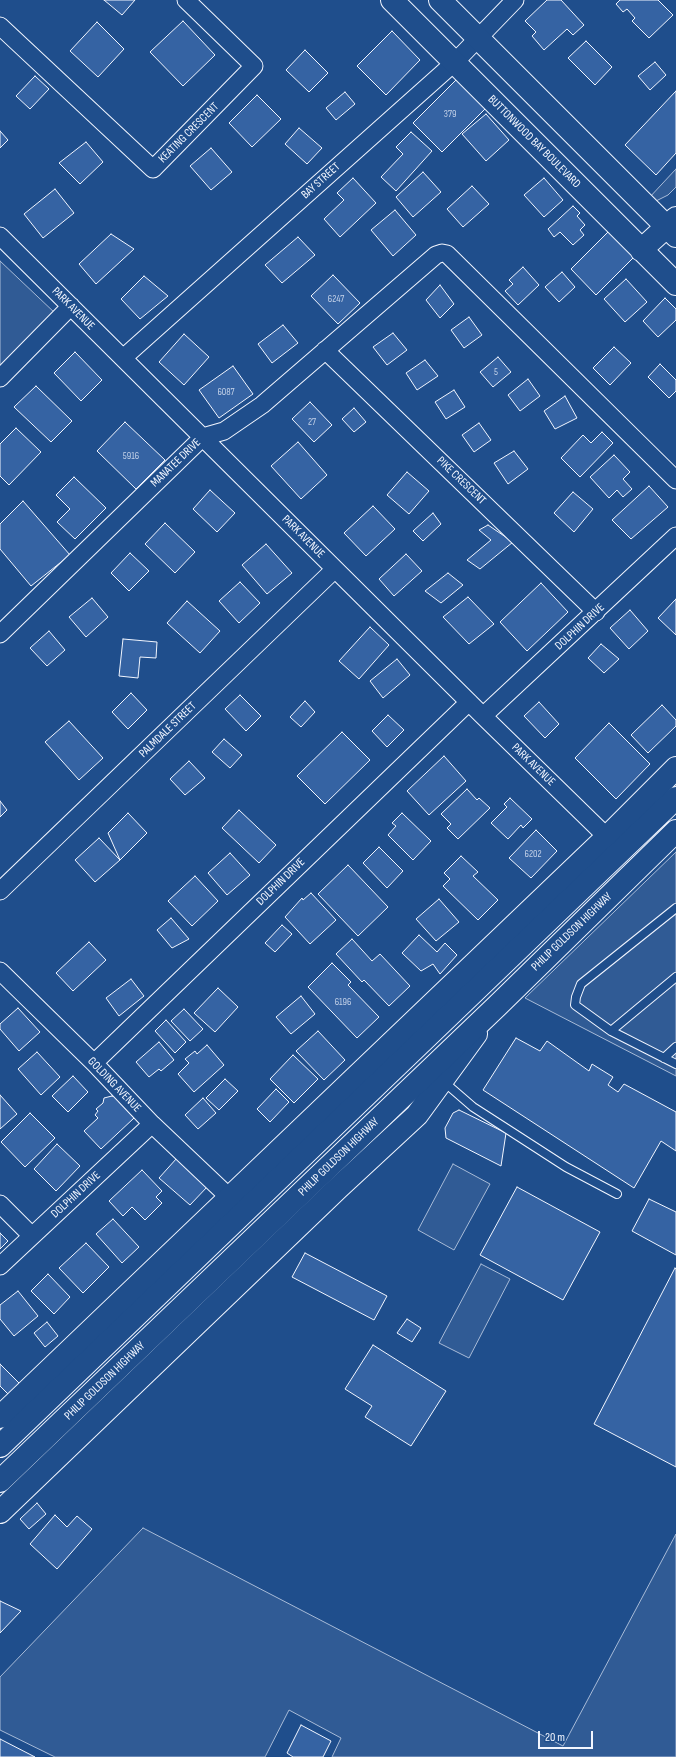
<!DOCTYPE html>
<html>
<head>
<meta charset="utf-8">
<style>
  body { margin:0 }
  #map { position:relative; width:676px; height:1757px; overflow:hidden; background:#1f4e8c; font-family:"Sofia Sans Condensed",sans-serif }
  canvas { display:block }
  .scale { position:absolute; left:538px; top:1731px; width:55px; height:18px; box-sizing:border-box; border:2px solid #f2f6ff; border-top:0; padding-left:5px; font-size:12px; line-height:14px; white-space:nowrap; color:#f2f6ff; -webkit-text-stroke:3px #1f4e8c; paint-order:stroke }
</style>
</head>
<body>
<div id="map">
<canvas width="676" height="1757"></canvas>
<div class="scale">20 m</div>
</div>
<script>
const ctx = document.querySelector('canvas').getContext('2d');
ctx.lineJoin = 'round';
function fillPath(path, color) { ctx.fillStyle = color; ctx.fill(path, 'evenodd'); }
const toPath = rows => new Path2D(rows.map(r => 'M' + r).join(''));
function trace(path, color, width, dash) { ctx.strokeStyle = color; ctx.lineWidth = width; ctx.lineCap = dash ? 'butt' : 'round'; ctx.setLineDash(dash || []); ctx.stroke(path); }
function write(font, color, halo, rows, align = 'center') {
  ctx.font = font + ' "Sofia Sans Condensed",sans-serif'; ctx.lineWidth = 3; ctx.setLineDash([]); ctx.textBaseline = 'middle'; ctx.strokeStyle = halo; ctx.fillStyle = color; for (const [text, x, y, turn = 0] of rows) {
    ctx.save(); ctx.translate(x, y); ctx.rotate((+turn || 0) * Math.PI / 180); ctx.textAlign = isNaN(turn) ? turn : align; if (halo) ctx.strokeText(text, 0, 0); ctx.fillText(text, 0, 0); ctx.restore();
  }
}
const built = toPath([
  [676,169,676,187,668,195,652,203,648,199,676,169],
  [0,261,56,314,0,367,0,261],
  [676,852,676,1076,525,998,676,852],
  [453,1164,490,1184,454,1250,418,1230,453,1164],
  [481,1264,510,1279,469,1358,439,1343,481,1264],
  [143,1528,563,1746,676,1534,676,1757,332,1757,341,1738,289,1710,265,1757,55,1757,0,1730,0,1677,143,1528]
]);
fillPath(built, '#305b95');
trace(built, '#a8bbd7', 1);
const building = toPath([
  [104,0,135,0,122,15,104,0],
  [547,0,561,0,584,25,573,35,567,29,544,50,532,36,536,32,525,21,547,0],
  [620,0,658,0,673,15,649,38,632,21,635,18,627,9,623,12,616,4,620,0],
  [183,21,215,55,183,86,150,52,183,21],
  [97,22,124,49,98,77,70,51,97,22],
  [392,31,420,60,386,95,357,66,392,31],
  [586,41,612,67,595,85,568,58,586,41],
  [305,50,328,73,309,92,286,70,305,50],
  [655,62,666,75,650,90,638,76,655,62],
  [35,76,49,89,30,109,16,96,35,76],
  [459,77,488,106,442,152,413,123,459,77],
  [676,91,676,153,656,175,625,145,676,91],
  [345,92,355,104,336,120,326,108,345,92],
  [257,95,281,119,252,147,229,123,257,95],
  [486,114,509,140,486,161,462,134,486,114],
  [299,128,322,148,307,164,285,144,299,128],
  [0,131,8,140,0,148,0,131],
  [411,132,432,151,396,191,381,177,403,154,396,147,411,132],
  [86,142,103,162,80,184,59,163,86,142],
  [211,148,232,172,211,190,190,166,211,148],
  [423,172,441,192,413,217,396,197,423,172],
  [353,178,376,203,340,237,324,219,344,200,337,193,353,178],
  [544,178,563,200,544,217,524,195,544,178],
  [472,186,489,204,463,227,447,209,472,186],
  [55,189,74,213,43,238,24,214,55,189],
  [573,206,580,213,577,216,585,225,580,230,584,235,573,245,560,232,554,237,548,229,573,206],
  [395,210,416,235,393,256,371,230,395,210],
  [611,229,636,255,596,295,571,269,611,229],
  [111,234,134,249,96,284,79,264,111,234],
  [298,237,315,255,282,283,265,265,298,237],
  [523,267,539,285,518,305,505,291,513,284,509,280,523,267],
  [562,272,575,287,559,302,545,287,562,272],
  [333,275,360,303,338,324,311,296,333,275],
  [144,276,168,296,140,319,121,299,144,276],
  [626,279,647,302,625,322,604,299,626,279],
  [440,285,454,304,440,318,426,300,440,285],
  [665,298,676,309,676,320,658,337,643,321,665,298],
  [469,317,482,335,464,348,451,330,469,317],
  [283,325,298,343,272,363,258,344,283,325],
  [393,333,407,350,387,365,373,347,393,333],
  [184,334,209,357,184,385,159,362,184,334],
  [614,347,631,363,610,385,593,368,614,347],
  [75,352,102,380,81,401,54,373,75,352],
  [498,357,511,372,493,387,480,372,498,357],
  [425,360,438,376,417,390,406,373,425,360],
  [660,364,676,380,676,391,669,398,648,377,660,364],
  [233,366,253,394,219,418,199,390,233,366],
  [528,379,540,396,520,411,508,395,528,379],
  [36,386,72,421,51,442,14,407,36,386],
  [454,390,465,407,446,419,435,402,454,390],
  [565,396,577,418,555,429,544,411,565,396],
  [310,402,332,425,314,442,292,419,310,402],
  [354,408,366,422,354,432,342,419,354,408],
  [125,422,165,460,136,489,97,451,125,422],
  [479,423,491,440,474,452,462,435,479,423],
  [16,428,41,452,9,485,0,476,0,444,16,428],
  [602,432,613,443,580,477,561,458,583,435,591,443,602,432],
  [298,442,327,475,301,499,271,466,298,442],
  [514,451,528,469,508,484,494,463,514,451],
  [614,455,630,472,623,479,632,489,623,497,617,490,609,498,590,477,614,455],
  [407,472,429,491,409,514,387,495,407,472],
  [74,477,106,508,75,539,57,522,70,509,56,495,74,477],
  [649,486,668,507,631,539,612,520,649,486],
  [210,490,235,513,217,532,193,509,210,490],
  [573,492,593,509,574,532,554,513,573,492],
  [23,501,70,555,31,586,0,549,0,524,23,501],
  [373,506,395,529,366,556,344,533,373,506],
  [433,513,441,524,423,541,413,531,433,513],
  [165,523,195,552,175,573,145,544,165,523],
  [488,525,513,542,480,569,467,560,491,540,479,530,488,525],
  [266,544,292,573,267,594,242,565,266,544],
  [130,553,149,571,129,591,111,573,130,553],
  [406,554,422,571,394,596,379,579,406,554],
  [448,573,463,585,441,603,425,591,448,573],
  [240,582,260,603,239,623,219,601,240,582],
  [541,583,568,612,527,651,500,622,541,583],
  [468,597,494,624,469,644,443,617,468,597],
  [92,598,108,617,86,637,69,617,92,598],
  [676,599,676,635,658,618,676,599],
  [187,601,220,631,200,653,167,623,187,601],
  [630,610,648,631,629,649,610,628,630,610],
  [370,627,389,645,359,679,339,661,370,627],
  [49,631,65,650,47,666,30,648,49,631],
  [123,639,157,642,156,658,140,657,138,678,119,676,123,639],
  [601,644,619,659,604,673,588,658,601,644],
  [397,659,410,675,383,698,370,681,397,659],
  [131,693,147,710,128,729,112,712,131,693],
  [240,695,261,716,246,731,225,709,240,695],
  [305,701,315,712,301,727,290,717,305,701],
  [539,702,559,724,545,738,524,716,539,702],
  [662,705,676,720,676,726,648,753,631,735,662,705],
  [388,715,404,730,387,747,372,731,388,715],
  [69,721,103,758,79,780,45,742,69,721],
  [609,723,650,764,616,799,575,758,609,723],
  [342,732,370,760,325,804,297,776,342,732],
  [224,739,242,755,230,768,212,752,224,739],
  [444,756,466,781,429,815,407,791,444,756],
  [189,761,205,778,185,795,170,779,189,761],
  [467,789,477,800,479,798,490,808,458,839,447,828,451,824,441,814,467,789],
  [510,798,532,819,523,828,521,825,508,839,491,823,507,807,504,804,510,798],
  [0,801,7,810,0,817,0,801],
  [239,810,276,845,259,863,222,828,239,810],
  [128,813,147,833,120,860,108,833,128,813],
  [402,813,431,841,413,860,388,835,396,826,392,823,402,813],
  [536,830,557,851,531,878,509,858,536,830],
  [99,838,120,860,95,882,75,860,99,838],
  [379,847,403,871,387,888,363,863,379,847],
  [230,853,250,875,227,895,208,873,230,853],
  [461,856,478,872,473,876,498,900,478,920,443,886,450,879,444,873,461,856],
  [348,865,388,907,358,936,318,894,348,865],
  [195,876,218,901,192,926,168,901,195,876],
  [311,893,336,920,310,944,285,917,302,898,303,900,311,893],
  [439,899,459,922,436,941,416,919,439,899],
  [171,918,189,939,172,948,157,930,171,918],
  [282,925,292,934,275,952,265,943,282,925],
  [419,935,437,952,445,943,457,955,440,974,433,964,421,971,402,953,419,935],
  [352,939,372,961,380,954,410,986,389,1006,364,980,362,982,336,954,352,939],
  [89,942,106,960,73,991,56,973,89,942],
  [332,963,351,982,348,985,379,1017,357,1038,308,987,332,963],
  [131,979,144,996,119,1016,106,998,131,979],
  [218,988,238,1007,215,1032,194,1013,218,988],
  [301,996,315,1014,291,1034,276,1017,301,996],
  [18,1008,40,1032,19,1051,0,1029,0,1024,18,1008],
  [184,1009,203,1029,190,1041,171,1021,184,1009],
  [166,1020,186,1042,175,1053,155,1031,166,1020],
  [318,1031,345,1060,324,1080,296,1051,318,1031],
  [516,1038,540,1051,547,1041,589,1071,592,1064,613,1077,608,1085,618,1092,624,1084,676,1112,676,1151,661,1141,634,1188,483,1090,516,1038],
  [159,1042,174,1060,161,1071,159,1069,149,1077,136,1062,159,1042],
  [207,1045,224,1065,194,1092,178,1074,189,1063,185,1059,195,1051,197,1054,207,1045],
  [37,1052,60,1077,41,1095,18,1069,37,1052],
  [293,1055,318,1079,294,1103,270,1079,293,1055],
  [73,1076,88,1092,68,1112,52,1096,73,1076],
  [225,1079,238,1091,219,1110,206,1098,225,1079],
  [276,1089,289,1102,270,1122,257,1109,276,1089],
  [0,1095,17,1114,0,1129,0,1095],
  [112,1096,115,1097,134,1118,101,1149,84,1131,98,1118,95,1115,98,1111,96,1109,103,1103,104,1098,112,1096],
  [203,1098,216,1113,198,1129,185,1115,203,1098],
  [459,1110,506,1133,501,1166,446,1138,445,1128,453,1113,459,1110],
  [30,1113,55,1138,25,1167,1,1142,30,1113],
  [57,1144,80,1166,56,1191,34,1169,57,1144],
  [177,1158,208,1186,190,1205,159,1178,177,1158],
  [142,1170,162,1191,156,1197,162,1203,145,1220,132,1207,123,1216,109,1201,142,1170],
  [517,1187,600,1232,563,1300,480,1255,517,1187],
  [649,1199,676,1212,676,1255,632,1231,649,1199],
  [113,1219,139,1247,122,1263,96,1234,113,1219],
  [0,1233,8,1241,0,1249,0,1233],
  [86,1243,109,1267,83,1293,59,1268,86,1243],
  [305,1253,387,1296,374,1320,292,1277,305,1253],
  [675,1268,676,1269,676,1467,594,1424,675,1268],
  [48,1274,70,1297,54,1314,31,1291,48,1274],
  [18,1291,38,1316,14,1336,0,1319,0,1305,18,1291],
  [407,1319,421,1328,412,1342,397,1333,407,1319],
  [47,1322,58,1336,45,1347,34,1333,47,1322],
  [373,1345,446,1391,411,1446,365,1417,372,1406,345,1389,373,1345],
  [0,1364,19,1383,8,1394,0,1386,0,1364],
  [37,1503,46,1514,29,1529,20,1519,37,1503],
  [55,1515,67,1527,77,1516,92,1529,57,1569,30,1544,55,1515],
  [0,1601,21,1611,0,1633,0,1601],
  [301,1725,331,1741,323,1757,293,1757,287,1753,301,1725],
  [0,1739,35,1757,0,1757,0,1739]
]);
fillPath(building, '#3563a3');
trace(building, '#f2f6ff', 1);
const lane = toPath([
  [676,908,581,984,576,997,575,1005,611,1031,676,1064],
  [611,1031,676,977],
  [664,1058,676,1047],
  [443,1081,473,1107,518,1136,566,1167,617,1194]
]);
const street = toPath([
  [0,26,153,169,254,66,186,0],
  [0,236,483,716,607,837],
  [325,350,596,612],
  [123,358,455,62,515,0],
  [0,378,71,306],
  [0,634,203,437,224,431,262,405,436,255,442,253,447,254,676,480],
  [483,716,676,536],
  [0,891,335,569],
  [0,971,94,1063,152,1124,229,1197],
  [94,1063,469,702],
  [0,1204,32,1236],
  [0,1266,152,1124]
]);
const secondary = toPath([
  [392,0,676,284],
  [440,0,676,236],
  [641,250,676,218],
  [0,1417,607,837,676,768],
  [0,1512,338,1188,417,1115,476,1034]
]);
const primary = toPath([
  [0,1446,676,798],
  [0,1481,497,1006,676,831]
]);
trace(lane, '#f2f6ff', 10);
trace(street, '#f2f6ff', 19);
trace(secondary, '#f2f6ff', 24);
trace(primary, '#f2f6ff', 24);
trace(lane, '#1f4e8c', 8);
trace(street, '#1f4e8c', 17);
trace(secondary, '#1f4e8c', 22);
trace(primary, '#1f4e8c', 22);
write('10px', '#c3d1e8', null, [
  ["379",450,114],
  ["6247",336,299],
  ["5",496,372],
  ["6087",226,392],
  ["27",312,422],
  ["5916",131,456],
  ["6202",533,854],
  ["6196",343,1002]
]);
write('12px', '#f2f6ff', '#1f4e8c', [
  ["KEATING CRESCENT",189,133,-45],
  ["BUTTONWOOD BAY BOULEVARD",534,142,45],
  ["BAY STREET",321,181,-42],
  ["PARK AVENUE",73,309,45],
  ["MANATEE DRIVE",176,463,-44],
  ["PIKE CRESCENT",461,481,44],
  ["PARK AVENUE",303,537,45],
  ["DOLPHIN DRIVE",580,627,-43],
  ["PALMDALE STREET",168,730,-44],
  ["PARK AVENUE",533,765,44],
  ["DOLPHIN DRIVE",281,882,-44],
  ["PHILIP GOLDSON HIGHWAY",572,932,-44],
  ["GOLDING AVENUE",114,1085,46],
  ["PHILIP GOLDSON HIGHWAY",339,1157,-44],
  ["DOLPHIN DRIVE",76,1195,-43],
  ["PHILIP GOLDSON HIGHWAY",105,1381,-44]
]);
</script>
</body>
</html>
